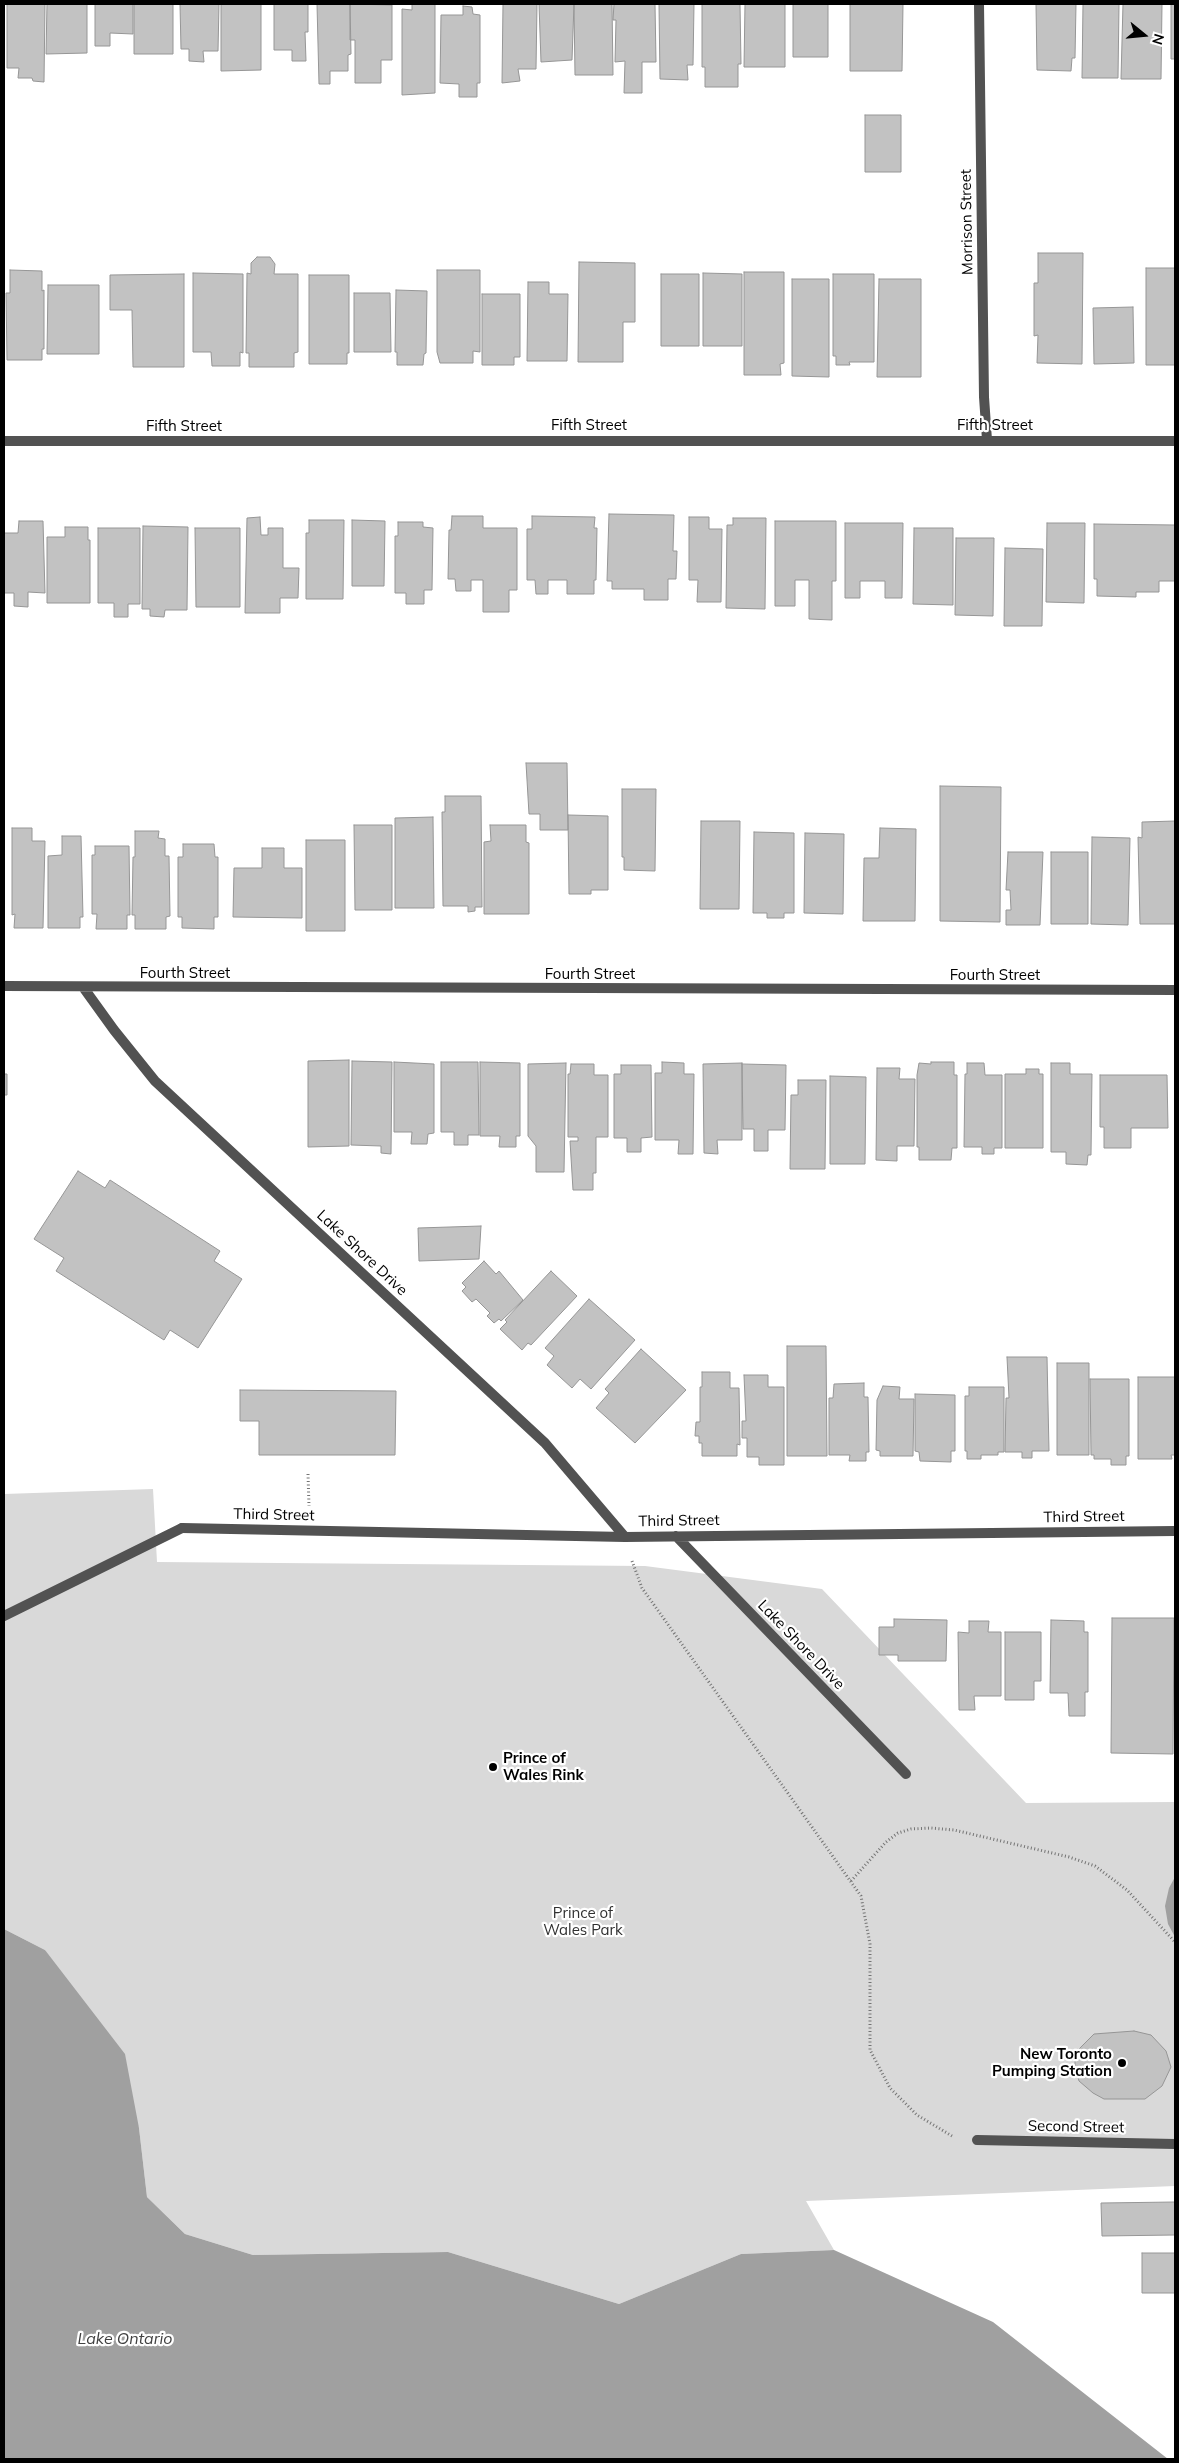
<!DOCTYPE html>
<html>
<head>
<meta charset="utf-8">
<style>
  body { margin:0 }
  #map { position:relative; width:1179px; height:2463px; overflow:hidden; background:#fff; font-family:Mulish,sans-serif }
  canvas { display:block }
  .frame { position:absolute; inset:0; border:5px solid #000; pointer-events:none }
  .north { position:absolute; left:1119px; top:10px; width:50px; height:50px; -webkit-text-stroke:4px #fff; paint-order:stroke; rotate:107deg; font-size:14px; font-weight:700; line-height:20px; text-align:center; color:#000 }
  .north::after { content:''; display:block; margin:auto; width:18px; height:22px; background:#000; clip-path:polygon(50% 0,100% 100%,50% 72%,0 100%) }
</style>
</head>
<body>
<div id="map">
<canvas width="1179" height="2463"></canvas>
<div class="frame"></div>
<div class="north">N</div>
</div>
<script>
const ctx = document.querySelector('canvas').getContext('2d');
ctx.lineJoin = 'round';
function fillPath(path, color) { ctx.fillStyle = color; ctx.fill(path, 'evenodd'); }
const toPath = rows => new Path2D(rows.map(r => 'M' + r).join(''));
function trace(path, color, width, dash) { ctx.strokeStyle = color; ctx.lineWidth = width; ctx.lineCap = dash ? 'butt' : 'round'; ctx.setLineDash(dash || []); ctx.stroke(path); }
function write(font, color, halo, rows, align = 'center') {
  ctx.font = font + ' Mulish,sans-serif'; ctx.lineWidth = 4.5; ctx.setLineDash([]); ctx.textBaseline = 'middle'; ctx.strokeStyle = halo; ctx.fillStyle = color; for (const [text, x, y, turn = 0] of rows) {
    ctx.save(); ctx.translate(x, y); ctx.rotate((+turn || 0) * Math.PI / 180); ctx.textAlign = isNaN(turn) ? turn : align; if (halo) ctx.strokeText(text, 0, 0); ctx.fillText(text, 0, 0); ctx.restore();
  }
}
fillPath(toPath([
  [153,1489,157,1562,645,1566,822,1589,1026,1803,1175,1802,1175,2186,806,2201,834,2250,741,2254,619,2304,448,2252,253,2255,185,2234,147,2197,139,2128,45,1950,4,1929,4,1494]
]), '#d9d9d9');
fillPath(toPath([
  [1175,1877,1175,1937,1168,1924,1165,1906,1169,1888],
  [4,1929,45,1950,125,2054,139,2128,147,2197,185,2234,253,2255,448,2252,619,2304,741,2254,834,2250,993,2322,1168,2459,4,2459]
]), '#a0a0a0');
const building = toPath([
  [7,4,45,4,44,82,33,81,32,78,18,78,19,68,7,68,7,4],
  [47,4,87,4,87,53,46,54,47,4],
  [95,4,133,4,133,34,110,33,110,46,95,46,95,4],
  [134,4,173,4,173,54,134,54,134,4],
  [180,4,219,4,218,51,203,51,204,62,189,61,189,49,181,49,180,4],
  [221,4,261,4,261,70,221,71,221,4],
  [274,4,308,4,308,32,305,32,306,61,292,61,292,50,274,50,274,4],
  [317,4,350,4,351,54,348,55,348,71,330,71,330,84,319,84,317,4],
  [350,4,392,5,392,60,381,60,381,83,355,83,355,40,350,40,350,4],
  [412,4,435,4,435,93,402,95,402,9,412,10,412,4],
  [503,4,537,4,536,69,518,69,520,81,502,83,503,4],
  [539,4,574,4,572,60,541,62,539,4],
  [574,4,612,4,613,75,575,75,574,4],
  [614,4,655,4,656,62,642,62,642,93,624,93,625,61,615,62,616,20,613,20,614,4],
  [659,4,694,4,693,65,687,65,688,80,660,79,659,4],
  [702,4,740,4,741,64,738,64,738,87,705,87,705,67,702,67,702,4],
  [745,4,785,4,785,67,744,67,745,4],
  [793,4,828,4,828,57,793,57,793,4],
  [850,4,903,4,902,71,850,71,850,4],
  [1036,4,1076,4,1075,58,1072,58,1071,71,1037,70,1036,4],
  [1083,4,1119,4,1118,78,1082,78,1083,4],
  [1123,4,1162,4,1161,79,1121,79,1123,4],
  [1171,4,1175,4,1175,59,1171,59,1171,4],
  [463,6,472,7,473,14,480,15,480,83,477,83,477,97,459,97,459,84,440,83,441,15,463,15,463,6],
  [865,115,901,115,901,172,865,172,865,115],
  [1038,253,1083,253,1082,364,1037,363,1038,335,1034,336,1034,283,1038,283,1038,253],
  [257,257,270,257,275,264,274,274,298,274,298,352,294,353,294,367,249,367,249,353,246,353,247,273,251,274,251,263,257,257],
  [579,262,635,263,635,322,623,322,623,362,578,362,579,262],
  [1146,268,1175,268,1175,365,1146,365,1146,268],
  [10,270,42,271,42,291,44,290,44,349,42,349,42,360,7,360,6,293,10,293,10,270],
  [437,270,480,270,480,352,473,351,473,363,440,363,437,352,437,270],
  [744,272,784,272,784,363,780,364,781,375,744,375,744,272],
  [193,273,243,274,243,353,240,352,240,366,212,366,211,352,193,352,193,273],
  [703,273,742,274,742,346,703,346,703,273],
  [184,274,184,367,133,367,132,310,110,310,110,275,184,274],
  [661,274,699,274,699,346,661,346,661,274],
  [833,274,874,274,874,362,849,362,850,365,836,365,836,356,833,356,833,274],
  [309,275,349,275,349,353,347,353,347,364,309,364,309,275],
  [792,279,829,279,829,377,792,376,792,279],
  [879,279,921,279,921,377,877,377,879,279],
  [528,282,549,282,549,294,568,294,567,361,527,361,528,282],
  [48,285,99,285,99,354,47,354,48,285],
  [396,290,427,291,426,353,424,354,423,365,397,365,397,352,395,352,396,290],
  [354,293,390,293,391,352,354,352,354,293],
  [482,294,520,294,520,357,514,357,514,365,482,365,482,294],
  [1133,307,1134,363,1094,364,1093,308,1133,307],
  [609,514,674,515,673,551,677,551,676,579,668,579,668,600,644,600,644,589,612,589,612,581,607,581,609,514],
  [452,516,483,516,483,528,517,528,517,590,509,590,509,612,483,612,483,580,471,580,471,591,456,591,455,579,448,579,449,530,451,530,452,516],
  [532,516,595,517,594,528,597,528,596,580,594,580,594,594,567,594,567,580,548,580,548,594,536,594,535,580,527,580,527,529,532,529,532,516],
  [260,517,261,535,268,535,268,528,283,528,283,568,299,568,298,598,280,598,280,613,245,613,247,518,260,517],
  [689,517,709,517,709,529,722,529,721,602,697,602,698,580,689,580,689,517],
  [733,518,766,518,765,609,726,608,727,525,733,525,733,518],
  [309,520,344,520,343,599,306,599,306,533,309,533,309,520],
  [352,520,385,521,384,586,352,586,352,520],
  [19,521,43,521,45,593,28,592,28,607,14,606,14,593,4,593,4,533,18,533,19,521],
  [775,521,836,521,836,581,832,581,832,620,809,619,809,580,795,580,795,606,775,606,775,521],
  [398,522,423,522,423,527,433,528,432,590,424,590,424,604,406,604,406,593,395,593,395,536,398,536,398,522],
  [845,523,903,523,902,598,885,598,885,581,860,581,860,598,845,598,845,523],
  [1047,523,1085,523,1084,603,1046,602,1047,523],
  [1094,524,1175,525,1175,581,1159,581,1159,592,1136,592,1136,597,1097,596,1097,579,1094,579,1094,524],
  [143,526,188,527,187,610,165,610,164,617,150,616,150,609,142,609,143,526],
  [65,527,88,527,88,540,90,540,90,603,47,603,47,537,65,537,65,527],
  [98,528,140,528,140,604,128,604,128,617,114,617,114,603,98,603,98,528],
  [195,528,240,528,240,607,196,607,195,528],
  [914,528,953,528,953,605,913,604,914,528],
  [956,538,994,538,993,616,955,615,956,538],
  [1005,548,1043,549,1042,626,1004,626,1005,548],
  [526,763,567,763,568,830,540,830,540,814,529,814,526,763],
  [940,786,1001,787,1000,922,940,921,940,786],
  [622,789,656,789,655,871,624,870,624,857,622,857,622,789],
  [445,796,481,796,482,907,475,907,475,911,468,912,468,906,443,906,442,812,445,812,445,796],
  [568,815,608,816,608,890,591,890,591,894,569,894,568,815],
  [433,817,434,908,395,908,395,818,433,817],
  [701,821,740,821,739,909,700,909,701,821],
  [1175,821,1175,924,1140,924,1138,837,1142,838,1142,822,1175,821],
  [354,825,392,825,392,910,355,910,354,825],
  [490,825,526,825,526,842,529,843,529,914,484,914,484,842,491,841,490,825],
  [12,828,32,828,32,841,45,841,43,928,14,928,15,914,12,915,12,828],
  [880,828,916,829,915,921,863,921,864,858,879,858,880,828],
  [135,831,159,831,158,838,165,839,165,856,169,856,170,916,166,917,166,929,135,929,135,915,132,915,133,857,135,857,135,831],
  [754,832,794,833,794,913,784,913,784,918,767,918,767,913,753,913,754,832],
  [805,833,844,834,843,914,804,913,805,833],
  [62,836,81,836,83,917,80,917,80,928,48,928,48,856,62,855,62,836],
  [1092,837,1130,838,1128,925,1091,924,1092,837],
  [306,840,345,840,345,931,306,931,306,840],
  [183,844,214,844,215,857,218,857,218,917,214,917,214,929,182,928,182,917,178,917,178,857,183,857,183,844],
  [95,846,129,846,130,915,127,915,127,929,96,929,97,914,92,914,92,855,95,855,95,846],
  [262,848,284,848,284,868,302,868,302,918,233,917,234,868,262,868,262,848],
  [1008,852,1043,852,1040,925,1006,925,1006,910,1011,910,1010,890,1006,890,1008,852],
  [1051,852,1088,852,1088,924,1051,924,1051,852],
  [349,1060,349,1146,308,1147,308,1061,349,1060],
  [352,1061,392,1062,391,1154,381,1153,381,1146,351,1145,352,1061],
  [394,1062,434,1064,434,1133,428,1134,427,1144,411,1144,412,1132,394,1132,394,1062],
  [441,1062,478,1062,479,1135,468,1135,468,1145,454,1145,454,1132,441,1132,441,1062],
  [480,1062,520,1063,520,1136,516,1136,516,1147,499,1147,500,1136,480,1136,480,1062],
  [662,1062,684,1063,684,1074,694,1074,693,1154,678,1154,679,1140,655,1140,655,1073,662,1073,662,1062],
  [931,1062,954,1062,954,1075,957,1075,957,1148,952,1148,951,1160,919,1160,919,1147,917,1147,917,1075,919,1063,931,1064,931,1062],
  [566,1063,564,1172,536,1172,536,1146,528,1136,528,1064,566,1063],
  [742,1063,742,1140,717,1140,718,1154,704,1153,703,1064,742,1063],
  [967,1063,984,1063,985,1075,1002,1075,1002,1148,994,1148,994,1154,982,1154,982,1147,964,1147,965,1074,967,1074,967,1063],
  [1051,1063,1070,1063,1070,1074,1092,1074,1091,1155,1088,1155,1087,1165,1066,1164,1066,1152,1051,1152,1051,1063],
  [571,1064,594,1064,594,1075,608,1075,608,1137,596,1137,596,1173,593,1173,593,1190,573,1190,570,1141,578,1141,578,1137,568,1137,568,1074,570,1074,571,1064],
  [742,1064,786,1065,785,1130,768,1130,768,1151,754,1151,754,1129,743,1129,742,1064],
  [621,1065,651,1065,652,1137,641,1138,641,1152,627,1152,627,1138,614,1138,614,1074,621,1074,621,1065],
  [877,1068,900,1068,899,1079,915,1079,914,1146,897,1146,897,1161,876,1160,877,1068],
  [1026,1069,1039,1069,1039,1074,1043,1074,1043,1148,1005,1148,1005,1074,1026,1074,1026,1069],
  [4,1074,7,1074,7,1095,4,1095,4,1074],
  [1100,1075,1167,1075,1168,1128,1131,1128,1131,1148,1104,1148,1104,1127,1100,1127,1100,1075],
  [830,1076,866,1077,865,1164,830,1164,830,1076],
  [798,1080,826,1080,825,1169,790,1169,791,1095,798,1095,798,1080],
  [78,1171,105,1188,110,1180,220,1251,214,1261,242,1279,198,1348,170,1330,164,1340,56,1271,64,1258,34,1239,78,1171],
  [481,1226,479,1259,419,1261,418,1228,481,1226],
  [484,1261,496,1274,499,1271,523,1300,501,1321,499,1319,494,1323,487,1316,490,1313,476,1299,472,1302,462,1291,466,1287,462,1283,484,1261],
  [551,1271,577,1296,531,1345,528,1343,522,1350,500,1329,507,1322,505,1320,551,1271],
  [589,1299,635,1340,591,1389,580,1379,572,1388,547,1365,554,1356,545,1348,589,1299],
  [787,1346,826,1346,827,1456,787,1456,787,1346],
  [641,1349,686,1390,635,1443,596,1408,609,1393,605,1389,641,1349],
  [1007,1357,1047,1357,1049,1451,1032,1451,1032,1458,1022,1458,1022,1452,1005,1452,1006,1398,1009,1398,1007,1357],
  [1057,1363,1089,1363,1089,1455,1057,1455,1057,1363],
  [702,1372,730,1372,730,1388,739,1388,740,1445,737,1444,737,1456,702,1456,702,1443,699,1443,699,1436,695,1436,696,1422,700,1422,700,1387,702,1387,702,1372],
  [744,1375,768,1375,768,1387,784,1387,784,1465,759,1465,759,1457,747,1457,747,1438,742,1438,742,1421,746,1421,744,1375],
  [1138,1377,1175,1377,1175,1455,1171,1455,1172,1459,1138,1459,1138,1377],
  [1090,1379,1129,1379,1129,1456,1126,1456,1126,1465,1111,1465,1111,1459,1094,1459,1094,1455,1091,1455,1090,1379],
  [864,1383,864,1397,868,1397,869,1452,866,1452,866,1461,849,1461,850,1455,829,1455,829,1398,833,1398,834,1384,864,1383],
  [883,1386,900,1387,899,1399,914,1399,913,1456,880,1456,880,1451,876,1450,877,1400,883,1386],
  [969,1387,1004,1387,1004,1452,998,1452,998,1455,981,1455,981,1459,967,1459,967,1451,965,1451,965,1396,969,1396,969,1387],
  [240,1390,396,1391,395,1455,259,1455,259,1421,240,1421,240,1390],
  [915,1394,955,1395,955,1451,951,1451,951,1462,920,1461,919,1452,915,1451,915,1394],
  [1112,1618,1174,1618,1173,1754,1111,1753,1112,1618],
  [894,1619,947,1620,946,1661,898,1661,898,1655,879,1655,879,1627,894,1627,894,1619],
  [1051,1620,1084,1621,1084,1632,1088,1632,1088,1692,1085,1692,1085,1716,1069,1716,1068,1693,1050,1693,1051,1620],
  [969,1621,989,1621,988,1632,1001,1632,1001,1696,974,1696,975,1710,959,1710,958,1632,969,1633,969,1621],
  [1005,1632,1041,1632,1041,1681,1034,1681,1034,1700,1005,1700,1005,1632],
  [1134,2031,1151,2035,1166,2051,1171,2067,1162,2086,1145,2099,1104,2099,1093,2093,1079,2081,1075,2067,1075,2059,1079,2049,1094,2034,1134,2031],
  [1175,2202,1175,2235,1102,2236,1101,2203,1175,2202],
  [1142,2253,1175,2253,1175,2293,1142,2293,1142,2253]
]);
fillPath(building, '#c2c2c2');
trace(building, '#969696', 1);
trace(toPath([
  [308,1474,309,1506],
  [632,1561,642,1588,861,1896,870,1944,870,2050,890,2088,917,2115,952,2136],
  [851,1881,886,1842,898,1833,911,1829,931,1828,954,1830,1069,1857,1095,1866,1127,1890,1175,1942]
]), '#747474', 3, [1, 2.5]);
trace(toPath([
  [4,1616,182,1528],
  [977,2140,1175,2144]
]), '#525252', 10);
trace(toPath([
  [979,4,984,397,987,440],
  [4,441,1175,441],
  [4,986,1175,990],
  [83,987,114,1030,155,1081,545,1443,625,1537],
  [182,1528,625,1537,1175,1531],
  [676,1536,906,1774]
]), '#525252', 10);
for (const [x, y, r, color] of [
  [493,1767,5,"#000"],
  [1122,2063,5,"#000"]
]) { const dot = new Path2D(); dot.arc(x, y, r, 0, 2 * Math.PI); ctx.fillStyle = color; ctx.fill(dot); trace(dot, '#fff', 2); }
write('15px', '#000', '#fff', [
  ["Morrison Street",967,222,-91],
  ["Fifth Street",589,425],
  ["Fifth Street",995,425],
  ["Fifth Street",184,426],
  ["Fourth Street",185,973],
  ["Fourth Street",590,974],
  ["Fourth Street",995,975],
  ["Lake Shore Drive",362,1253,43],
  ["Third Street",274,1515,1],
  ["Third Street",1084,1517,-1],
  ["Third Street",679,1521,-1],
  ["Lake Shore Drive",801,1645,46],
  ["Second Street",1076,2127,1]
]);
write('bold 15px', '#000', '#fff', [
  ["Prince of",503,1758],
  ["Wales Rink",503,1775],
  ["New Toronto",1112,2054,"right"],
  ["Pumping Station",1112,2071,"right"]
], 'left');
write('15px', '#303030', '#fff', [
  ["Prince of",583,1913],
  ["Wales Park",583,1930]
]);
write('italic 16px', '#414141', '#fff', [
  ["Lake Ontario",125,2339]
]);
</script>
</body>
</html>
